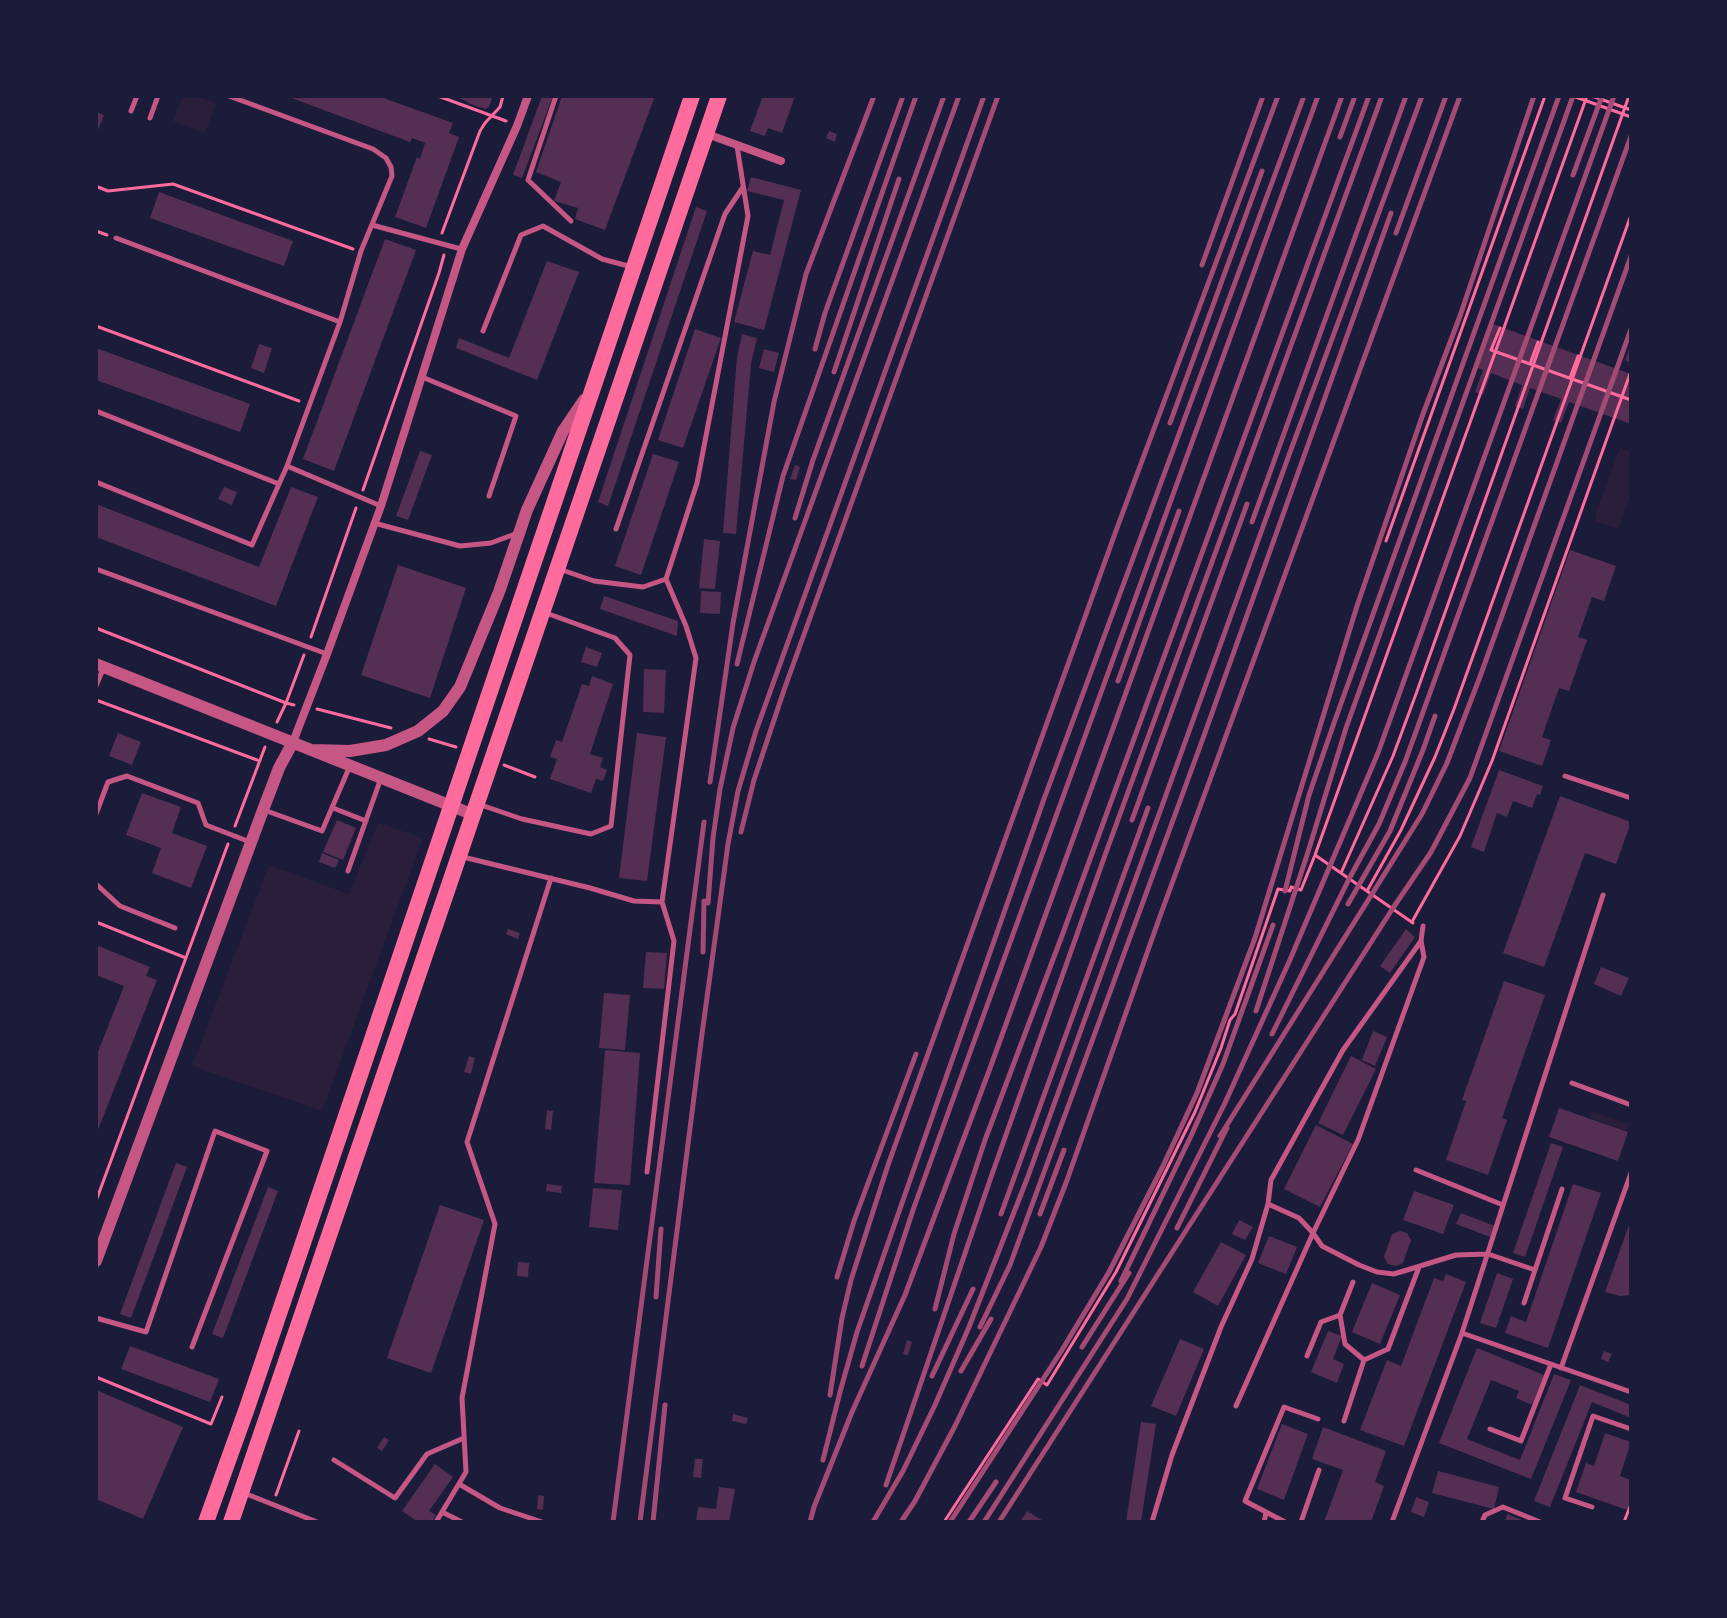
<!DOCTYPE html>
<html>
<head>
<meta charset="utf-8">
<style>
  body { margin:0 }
  #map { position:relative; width:1727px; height:1618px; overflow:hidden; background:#1b1b3a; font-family:"Fira Sans",sans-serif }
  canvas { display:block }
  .frame { position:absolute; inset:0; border:98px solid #1b1b3a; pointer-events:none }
</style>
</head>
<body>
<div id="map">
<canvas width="1727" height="1618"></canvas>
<div class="frame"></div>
</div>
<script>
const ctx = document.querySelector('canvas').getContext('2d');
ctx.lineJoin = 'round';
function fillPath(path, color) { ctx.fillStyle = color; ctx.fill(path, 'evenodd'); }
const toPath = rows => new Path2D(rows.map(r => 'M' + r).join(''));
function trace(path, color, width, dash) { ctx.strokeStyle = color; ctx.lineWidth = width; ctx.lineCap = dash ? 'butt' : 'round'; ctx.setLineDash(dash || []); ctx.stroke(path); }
fillPath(toPath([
  [183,96,195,96,216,103,205,133,173,121],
  [1620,448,1631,451,1631,495,1618,529,1596,522,1595,515],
  [378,823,423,838,322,1111,192,1066,269,865,349,894],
  [1592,1111,1629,1124,1627,1131,1590,1118]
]), '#2a1e3b');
fillPath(toPath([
  [286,96,378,96,453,123,449,133,459,137,426,228,395,217,417,157,420,159,425,143,412,138,410,142],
  [460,96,493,96,489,107,485,109,468,103,468,102,459,98],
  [542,96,553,96,522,178,513,175],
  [562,96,655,96,605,230,575,219,578,208,554,201,561,182,536,172],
  [763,96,795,96,782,133,768,128,765,136,750,131],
  [96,112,104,115,96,135],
  [829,131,837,134,835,142,826,138],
  [751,177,801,190,764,330,734,322,753,251,770,255,784,200,747,191],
  [159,192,293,241,284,266,150,218],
  [696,207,707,211,608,506,598,502],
  [385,239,416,250,334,471,303,459],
  [547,261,579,272,537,380,456,348,459,338,509,358],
  [1490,323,1631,374,1631,424,1569,402,1561,423,1553,420,1561,399,1530,388,1523,409,1515,406,1522,385,1491,373,1483,395,1475,392,1483,370,1475,367],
  [695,329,721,338,683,448,658,440],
  [742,334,757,338,751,364,736,534,723,533,737,357],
  [259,344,272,348,264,373,251,368],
  [1631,344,1631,363,1625,360],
  [96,348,250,404,240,432,96,380],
  [764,349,779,353,774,372,759,368],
  [420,451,432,455,408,520,396,516],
  [653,454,679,462,641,575,615,566],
  [795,465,800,467,796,480,790,479],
  [224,487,237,492,232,505,218,499],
  [291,487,318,497,276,606,96,537,96,504,259,567],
  [704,539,720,541,715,589,699,588],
  [1570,550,1616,566,1604,601,1592,597,1578,637,1587,640,1569,691,1559,688,1542,737,1551,740,1542,766,1499,751],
  [398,565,466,588,430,698,361,675],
  [701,591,721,592,720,614,700,613],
  [604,596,678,621,677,636,600,609],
  [586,647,602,653,597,667,581,662],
  [644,669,666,670,664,713,643,712],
  [592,676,613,684,590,754,603,758,600,767,607,770,603,781,596,779,591,793,550,779,557,759,550,757,556,740,562,742,582,684,589,686],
  [118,733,141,742,132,765,109,756],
  [637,733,666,737,647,881,619,878],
  [1499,770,1543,786,1540,795,1537,794,1532,808,1513,801,1507,817,1497,813,1484,852,1471,847],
  [142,793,181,807,172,833,207,846,191,888,152,873,161,848,126,835],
  [1560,796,1631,822,1616,864,1585,853,1544,967,1503,953],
  [337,820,356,828,343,860,323,852],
  [322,853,339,860,335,868,319,862],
  [508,929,520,933,518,939,506,934],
  [1406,929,1415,937,1390,973,1380,966],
  [96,945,150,967,146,976,157,980,96,1135,96,1057,124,986,96,975],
  [646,952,667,953,664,989,643,988],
  [1601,967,1629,978,1621,996,1594,984],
  [1504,981,1545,995,1502,1118,1507,1120,1488,1175,1446,1160,1466,1101,1462,1100],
  [604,993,630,995,625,1050,599,1048],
  [1373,1031,1387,1037,1375,1066,1362,1060],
  [605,1050,640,1053,630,1185,594,1183],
  [469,1056,475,1058,471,1074,464,1072],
  [1351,1056,1376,1069,1343,1135,1318,1123],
  [1559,1108,1628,1132,1618,1161,1549,1137],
  [547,1110,553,1111,551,1130,545,1129],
  [1316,1125,1353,1144,1320,1207,1284,1189],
  [1551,1143,1563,1147,1525,1257,1513,1253],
  [176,1163,187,1167,131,1318,120,1314],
  [547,1184,562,1186,561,1193,546,1191],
  [1573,1184,1601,1193,1548,1348,1505,1333,1511,1316,1526,1322],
  [268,1187,278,1191,223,1338,212,1334],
  [593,1188,622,1190,618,1230,589,1227],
  [1414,1191,1454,1205,1443,1234,1403,1220],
  [440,1205,484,1220,431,1373,387,1358],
  [1461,1213,1495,1226,1490,1237,1456,1224],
  [1631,1219,1631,1295,1620,1296,1605,1292],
  [1239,1220,1253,1227,1245,1240,1232,1234],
  [1400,1231,1407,1233,1411,1240,1403,1263,1396,1266,1388,1264,1384,1257,1392,1234],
  [1269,1236,1297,1247,1286,1274,1258,1263],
  [1221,1242,1246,1255,1218,1306,1193,1292],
  [518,1262,529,1263,528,1277,517,1276],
  [1497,1273,1513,1279,1496,1328,1480,1323],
  [1446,1274,1466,1282,1404,1446,1360,1430,1387,1360,1401,1366,1434,1278,1443,1281],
  [1372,1283,1400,1295,1380,1344,1352,1332],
  [1328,1331,1342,1336,1333,1359,1344,1364,1337,1383,1311,1372],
  [1180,1339,1204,1349,1176,1416,1151,1406],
  [907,1340,912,1342,908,1355,903,1354],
  [130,1346,219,1379,210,1402,121,1369],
  [1477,1348,1544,1375,1532,1405,1516,1398,1519,1391,1491,1380,1467,1439,1520,1460,1554,1374,1571,1380,1531,1479,1439,1443],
  [1604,1351,1612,1354,1608,1362,1601,1359],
  [1580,1385,1631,1405,1631,1418,1592,1402,1550,1507,1534,1501],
  [96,1390,183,1427,143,1519,96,1499],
  [733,1414,748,1418,746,1424,732,1421],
  [1141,1422,1156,1424,1141,1522,1126,1522],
  [1282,1424,1308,1434,1284,1500,1257,1489],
  [1323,1427,1386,1451,1375,1482,1384,1486,1371,1522,1324,1522,1343,1470,1312,1459],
  [1605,1433,1631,1442,1620,1476,1631,1480,1631,1498,1627,1510,1576,1492,1586,1463,1594,1466],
  [384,1437,389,1440,382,1451,377,1448],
  [695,1459,703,1459,701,1478,693,1477],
  [435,1464,453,1477,429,1511,436,1515,432,1522,418,1522,402,1511],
  [1438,1471,1499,1487,1494,1509,1432,1493],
  [719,1487,735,1489,729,1522,696,1522,698,1507,716,1509],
  [538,1495,544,1496,543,1510,537,1509],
  [1416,1497,1429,1502,1424,1517,1411,1512],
  [1027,1511,1045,1522,1020,1522],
  [1507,1514,1527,1522,1505,1522]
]), '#542f53');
trace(toPath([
  [438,96,506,121],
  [1573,96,1631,117],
  [1592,96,1631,110],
  [98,187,108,191,173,184,353,249],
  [96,231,107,235],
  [442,233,480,131,485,123,500,107,503,96],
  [96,326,299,401],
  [1500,328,1491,350,1631,400],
  [1530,364,1538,342],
  [1570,378,1578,356],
  [363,490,439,273,444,255],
  [1386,541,1545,96],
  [96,628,286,703,294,705],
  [311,637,356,508],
  [96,700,257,760],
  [317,709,391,728],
  [277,722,286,703,304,655],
  [429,739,456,747],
  [504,765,535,777],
  [235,826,265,747],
  [1315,855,1413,923],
  [1341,873,1393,756,1416,694,1629,96],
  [1367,891,1401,830,1435,757,1454,709,1631,215],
  [1413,920,1460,836,1492,761,1631,371],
  [96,922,186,958],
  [96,1201,228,844],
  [96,1377,211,1424,222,1397],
  [276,1495,299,1431],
  [944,1522,1038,1379,1047,1385,1116,1272,1195,1112,1221,1048,1230,1020,1235,1014,1278,889,1290,891,1291,887,1301,890,1315,855,1587,96],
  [1624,1522,1631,1504]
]), '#ff6b9d', 3);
trace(toPath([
  [556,96,528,180,571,221],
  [131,111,137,96],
  [150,118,158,96],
  [372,225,461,249],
  [116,238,340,322],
  [483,331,521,235,543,226,602,259,632,267],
  [422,377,516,416,489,496],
  [96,411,279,484],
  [287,466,381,506],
  [96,482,252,545,287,466,340,322,361,251,392,176,391,167,386,158,373,149,229,96],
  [374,523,460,546,491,543,515,534],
  [616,529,725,214,743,187],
  [96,569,327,654],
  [559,569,594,581,643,587,666,579,697,483,748,216,737,146],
  [96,686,103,669],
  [1565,776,1631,798],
  [478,804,522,819,591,834,611,826,630,655,615,638,546,613],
  [333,808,366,821],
  [264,810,322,831,349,768],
  [96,814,108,782,127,776,198,803,206,825,250,842],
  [463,857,590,888,634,901,662,902,696,658,686,626,666,579],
  [348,871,381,778],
  [96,884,120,906,175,928],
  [1572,1083,1631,1105],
  [1416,1170,1503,1205],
  [647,1172,674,941,662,902],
  [1268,1204,1271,1180,1343,1050,1421,941,1423,926],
  [1353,1282,1340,1315,1345,1344,1364,1360],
  [1524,1303,1562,1189],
  [96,1318,146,1332,215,1131,267,1151,192,1347],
  [1462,1333,1631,1392],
  [1307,1356,1321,1322,1340,1315],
  [1561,1368,1631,1173],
  [1236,1406,1313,1233,1358,1140,1424,957,1421,941],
  [1344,1421,1364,1360,1388,1349,1419,1267],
  [1490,1429,1521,1441,1551,1364],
  [334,1460,395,1498,427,1454,464,1438],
  [459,1484,500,1508,542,1522],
  [244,1493,317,1522],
  [1592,1507,1565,1498,1593,1416,1631,1429],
  [442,1512,462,1522],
  [436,1522,466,1472,462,1398,495,1224,467,1142,551,878],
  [1152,1522,1172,1455,1221,1327,1252,1259,1268,1204,1299,1218,1313,1233,1322,1246,1359,1265,1377,1272,1394,1274,1456,1255,1488,1254,1535,1270],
  [1264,1522,1266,1513],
  [1285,1522,1245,1501,1284,1407,1318,1419],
  [1301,1522,1319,1470],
  [1392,1522,1462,1333,1603,895],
  [1482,1522,1485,1515,1503,1507,1540,1522]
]), '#c65784', 5);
trace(toPath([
  [707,134,781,161],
  [293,742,327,654,381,506,462,249,517,126,528,96]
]), '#c65784', 8);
trace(toPath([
  [96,664,474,815],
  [312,750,350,751,386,745,418,731,443,711,460,687,499,592,527,510,563,431,584,400],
  [96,1261,263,810,279,768,293,742]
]), '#c65784', 12);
trace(toPath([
  [206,1522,247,1408,692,96],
  [231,1522,719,96]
]), '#ff6b9d', 16);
trace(toPath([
  [1340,137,1355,96],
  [1573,175,1602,96],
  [1396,233,1446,96],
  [1202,265,1263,96],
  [815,349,825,313,903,96],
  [834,372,899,179],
  [1170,423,1262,171],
  [795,518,813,460,944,96],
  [1252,522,1406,96],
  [737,664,783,476,916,96],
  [1118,681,1179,511],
  [710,782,733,623,774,402,806,274,874,96],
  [1132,820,1247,504],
  [741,832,754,780,784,690,998,96],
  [1285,891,1309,795,1334,723,1559,96],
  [708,903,713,838,720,789,733,728,754,662,959,96],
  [1348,904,1390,831,1423,750,1435,716],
  [703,952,704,901],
  [1256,1011,1308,852,1346,728,1573,96],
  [1272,1034,1349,879,1379,824,1405,762,1631,136],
  [1220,1136,1372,894,1422,814,1447,763,1481,674,1631,256],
  [1001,1214,1148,808],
  [1040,1214,1064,1150],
  [1177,1228,1227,1128],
  [837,1277,854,1221,916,1054],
  [1121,1281,1191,1136,1223,1064,1273,925],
  [656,1297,661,1229],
  [935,1309,954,1234,985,1140,1063,933,1369,96],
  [980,1327,1010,1265,1202,741,1391,213],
  [1082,1347,1129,1273],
  [862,1366,913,1210,960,1080,1318,96],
  [961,1371,991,1319],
  [932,1376,973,1289],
  [830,1395,842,1318,851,1280,888,1165,1117,528,1278,96],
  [823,1460,840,1392,857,1332,924,1140,1044,799,1304,96],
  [886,1485,990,1180,1104,858,1382,96],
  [613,1522,704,822],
  [640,1522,702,1034,728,844,738,791,756,731,984,96],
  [653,1522,665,1405],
  [810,1522,814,1507,852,1412,905,1295,989,1071,1342,96],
  [873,1522,903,1471,935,1405,969,1327,1027,1179,1289,455,1422,96],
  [901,1522,915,1501,955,1426,1041,1247,1066,1183,1159,919,1460,96],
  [950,1522,1062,1350,1109,1272,1162,1168,1197,1093,1255,938,1357,606,1423,414,1460,316,1534,96],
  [969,1522,996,1482],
  [984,1522,1127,1299,1224,1105,1289,962,1378,753,1614,96],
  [999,1522,1393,908,1431,852,1470,778,1631,329]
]), '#a44b75', 5);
</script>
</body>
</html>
